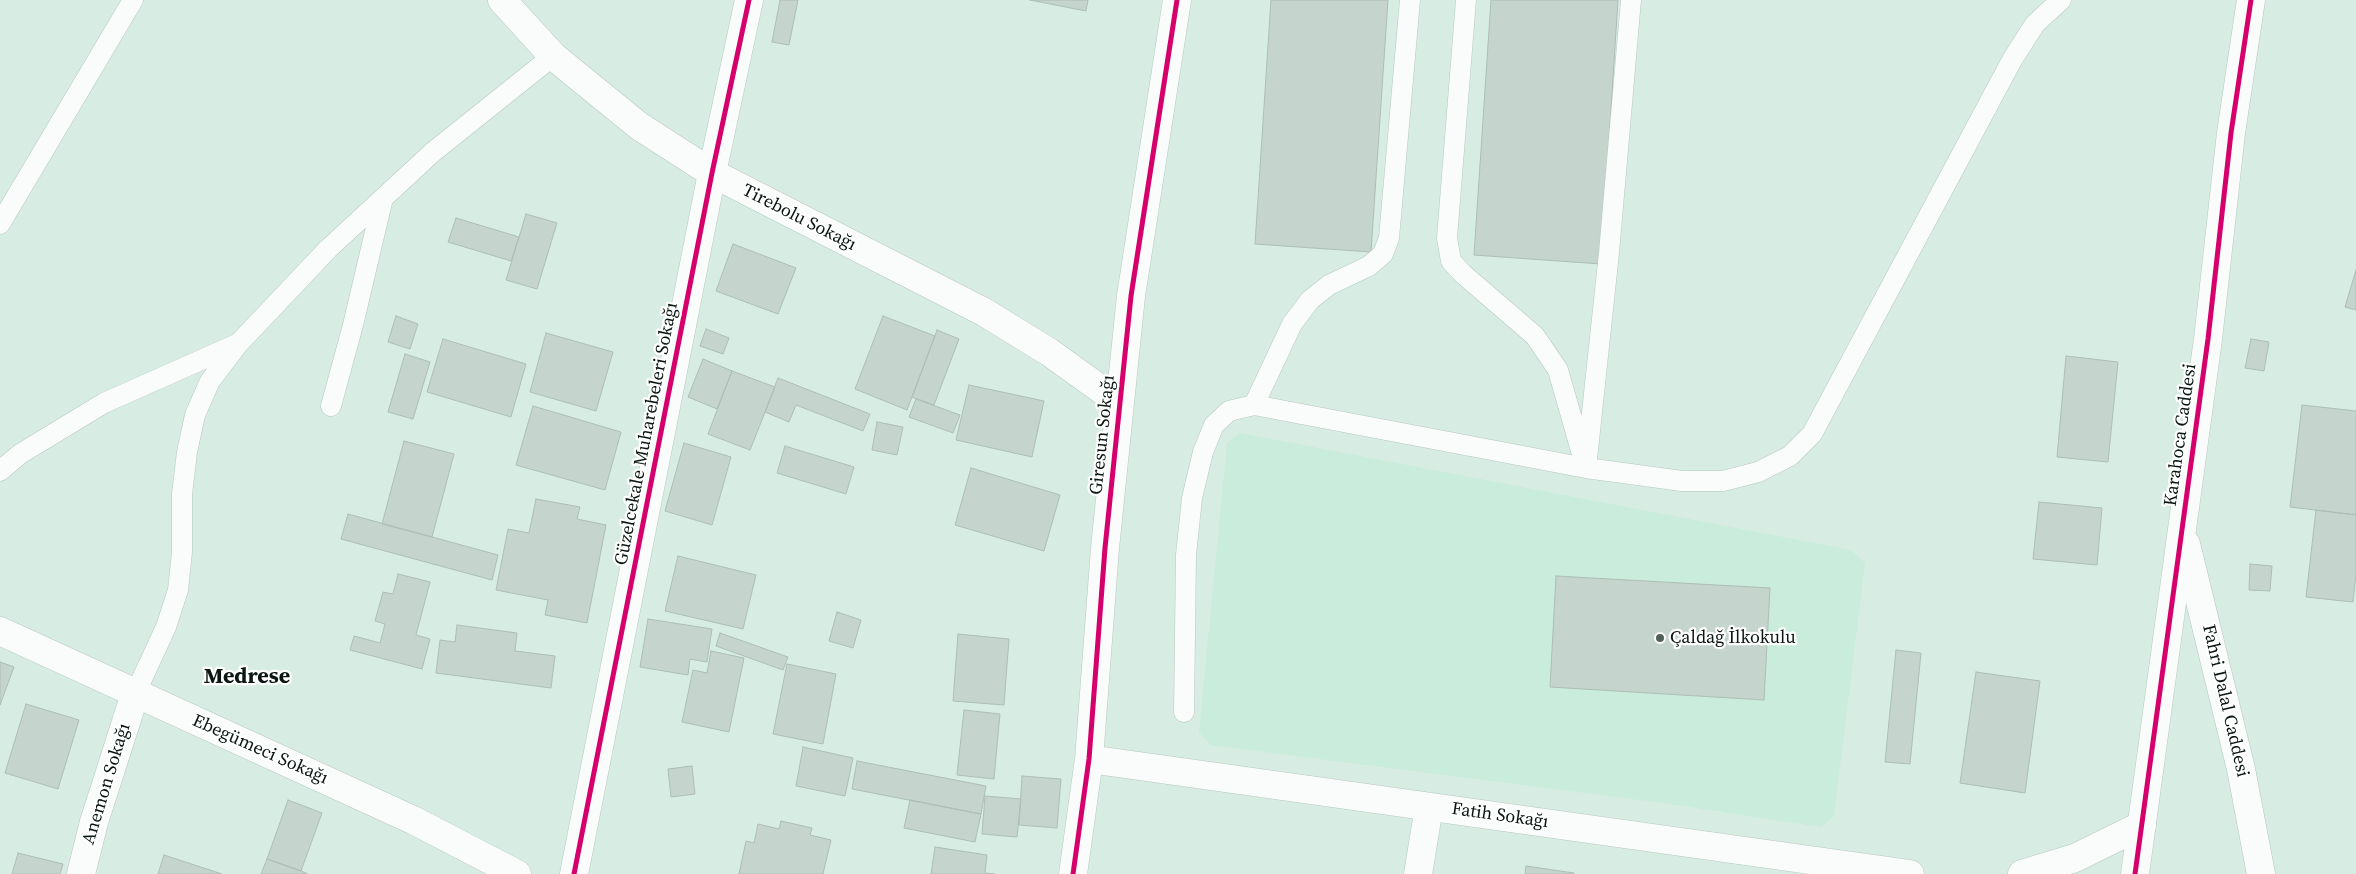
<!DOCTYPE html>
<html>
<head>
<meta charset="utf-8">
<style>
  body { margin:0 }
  canvas { display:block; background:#d7ece2 }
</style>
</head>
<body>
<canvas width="2356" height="874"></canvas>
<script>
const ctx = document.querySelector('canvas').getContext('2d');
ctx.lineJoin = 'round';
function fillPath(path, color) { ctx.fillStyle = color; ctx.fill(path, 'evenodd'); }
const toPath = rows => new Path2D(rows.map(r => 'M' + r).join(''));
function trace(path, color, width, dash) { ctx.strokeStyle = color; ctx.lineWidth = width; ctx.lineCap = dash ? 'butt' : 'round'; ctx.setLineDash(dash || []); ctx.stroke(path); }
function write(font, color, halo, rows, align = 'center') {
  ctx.font = font + ' "Source Serif 4",serif'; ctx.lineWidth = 4.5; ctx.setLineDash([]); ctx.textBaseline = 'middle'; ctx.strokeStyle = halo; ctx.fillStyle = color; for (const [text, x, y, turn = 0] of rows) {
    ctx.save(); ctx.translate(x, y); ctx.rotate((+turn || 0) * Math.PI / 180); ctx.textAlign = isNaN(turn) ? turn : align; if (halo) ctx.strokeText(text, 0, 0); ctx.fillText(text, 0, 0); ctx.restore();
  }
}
fillPath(toPath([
  [1240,433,1851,550,1865,563,1834,816,1821,827,1663,803,1210,745,1199,732,1227,443]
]), '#caecdc');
const building = toPath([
  [780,0,798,0,789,45,772,42,780,0],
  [1030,0,1088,0,1086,11,1030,0],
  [1271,0,1388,0,1371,252,1255,244,1271,0],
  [1491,0,1618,0,1601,264,1474,255,1491,0],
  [526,214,557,223,537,289,506,280,526,214],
  [456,218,519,237,511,261,448,242,456,218],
  [733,244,796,268,778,314,716,291,733,244],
  [2356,270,2356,310,2345,307,2356,270],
  [396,316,418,324,410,349,388,342,396,316],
  [883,316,935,336,907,410,855,389,883,316],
  [706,329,729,338,723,354,700,346,706,329],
  [937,330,959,339,934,405,912,397,937,330],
  [546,333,613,352,596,411,530,392,546,333],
  [443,339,526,364,511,417,427,392,443,339],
  [2251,339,2269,342,2264,371,2245,368,2251,339],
  [405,354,430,362,413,419,388,412,405,354],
  [2066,356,2118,362,2108,462,2057,457,2066,356],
  [703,359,732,371,717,409,688,397,703,359],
  [732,371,775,387,750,450,708,434,732,371],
  [778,378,870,414,863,431,796,405,789,422,765,412,778,378],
  [969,385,1044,401,1032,457,956,440,969,385],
  [916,399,960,415,953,433,909,417,916,399],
  [2302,405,2356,411,2356,515,2290,507,2302,405],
  [533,406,621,432,605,490,516,465,533,406],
  [877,422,903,427,897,455,872,450,877,422],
  [404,441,454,454,432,537,382,524,404,441],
  [684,443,731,457,712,525,665,511,684,443],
  [785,446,854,467,846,494,777,473,785,446],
  [971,468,1060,495,1044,551,955,525,971,468],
  [536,499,580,507,577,519,606,525,587,623,545,615,548,600,496,590,508,529,529,533,536,499],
  [2039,502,2102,508,2097,565,2033,559,2039,502],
  [2316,510,2356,515,2356,573,2353,602,2306,597,2316,510],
  [348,514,498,555,492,580,341,539,348,514],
  [678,556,756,575,743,629,665,611,678,556],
  [2250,564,2272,566,2270,591,2249,590,2250,564],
  [398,574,430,582,416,635,430,639,422,669,350,650,354,636,380,643,385,624,375,621,383,592,393,594,398,574],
  [1556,576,1770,588,1764,700,1550,687,1556,576],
  [837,612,861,620,853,648,829,641,837,612],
  [648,619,712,629,707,662,690,659,688,675,640,667,648,619],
  [457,625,517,633,515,651,555,656,551,688,436,673,440,640,455,642,457,625],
  [720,633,788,657,783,670,716,646,720,633],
  [958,634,1009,639,1004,705,953,701,958,634],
  [1896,650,1921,653,1910,764,1885,762,1896,650],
  [711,651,744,658,729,732,682,722,693,670,707,673,711,651],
  [0,662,14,667,0,705,0,662],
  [787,664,836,674,823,744,773,734,787,664],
  [1976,672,2040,681,2025,793,1960,783,1976,672],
  [26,704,79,720,58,789,5,773,26,704],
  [964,710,1000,714,994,779,957,775,964,710],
  [803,747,853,758,845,796,796,786,803,747],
  [857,761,986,786,981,814,852,789,857,761],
  [692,766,695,794,671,797,668,769,692,766],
  [1022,776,1061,779,1057,828,1019,825,1022,776],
  [985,796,1021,799,1017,837,982,834,985,796],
  [288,800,322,813,301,871,267,859,288,800],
  [910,800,981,814,975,842,904,828,910,800],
  [781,821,812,828,810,835,831,840,823,874,739,874,746,841,754,843,758,824,779,829,781,821],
  [935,847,987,855,985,873,995,874,931,874,935,847],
  [18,853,63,864,60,874,12,874,18,853],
  [164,855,222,874,158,874,164,855],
  [267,859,301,871,308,874,261,874,267,859],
  [1526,866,1574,873,1574,874,1525,874,1526,866]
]);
fillPath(building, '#c5d5ce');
trace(building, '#adbeb6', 1);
const lane = toPath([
  [1466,0,1447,238,1451,261,1463,274,1535,336,1558,370,1586,468],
  [0,224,133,0],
  [1254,405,1292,324,1310,300,1329,285,1369,266,1383,254,1389,238,1410,0],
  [331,406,353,325,383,198],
  [1587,459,1609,253,1631,0],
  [0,471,20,454,104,403,237,344],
  [135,694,166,627,178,590,182,552,182,494,187,452,195,415,210,381,239,343,328,249,433,152,553,56],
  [1184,712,1186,555,1192,498,1203,452,1214,425,1229,411,1254,405,1586,468,1682,481,1723,481,1758,472,1790,456,1812,434,2012,60,2035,24,2061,0]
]);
const street = toPath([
  [502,0,553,56,639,126,712,173,984,312,1049,352,1120,403],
  [0,631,415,821,517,874],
  [1089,759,1910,874],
  [81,874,94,822,135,694],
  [574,874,712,173,749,0],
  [1073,874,1089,759,1105,548,1131,296,1177,0],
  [1418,874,1429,807],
  [2022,874,2075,858,2142,825]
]);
const secondary = toPath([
  [2186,544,2241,769,2261,874],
  [2135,874,2208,339,2231,133,2251,0]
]);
trace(lane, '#b8c8c1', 21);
trace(street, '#b8c8c1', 29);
trace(secondary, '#b8c8c1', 29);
trace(lane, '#f9fcfb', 20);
trace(street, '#f9fcfb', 28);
trace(secondary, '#f9fcfb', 28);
trace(toPath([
  [574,874,712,173,749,0],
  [1073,874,1089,759,1105,548,1131,296,1177,0],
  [2135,874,2208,339,2231,133,2251,0]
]), '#d6006c', 5);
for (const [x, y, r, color] of [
  [1660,638,5,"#51615a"]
]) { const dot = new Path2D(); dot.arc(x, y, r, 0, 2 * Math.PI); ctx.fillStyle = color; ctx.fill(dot); trace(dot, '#fff', 2); }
write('18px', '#091611', '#fff', [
  ["Tirebolu Sokağı",799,218,27],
  ["Güzelcekale Muharebeleri Sokağı",647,434,-79],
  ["Giresun Sokağı",1103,435,-84],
  ["Karahoca Caddesi",2181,435,-82],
  ["Fahri Dalal Caddesi",2225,701,77],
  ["Ebegümeci Sokağı",260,750,24],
  ["Anemon Sokağı",107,784,-73],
  ["Fatih Sokağı",1500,816,8]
]);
write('18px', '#091611', '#fff', [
  ["Çaldağ İlkokulu",1670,638]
], 'left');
write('bold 22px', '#091611', '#fff', [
  ["Medrese",247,677]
]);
</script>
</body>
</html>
